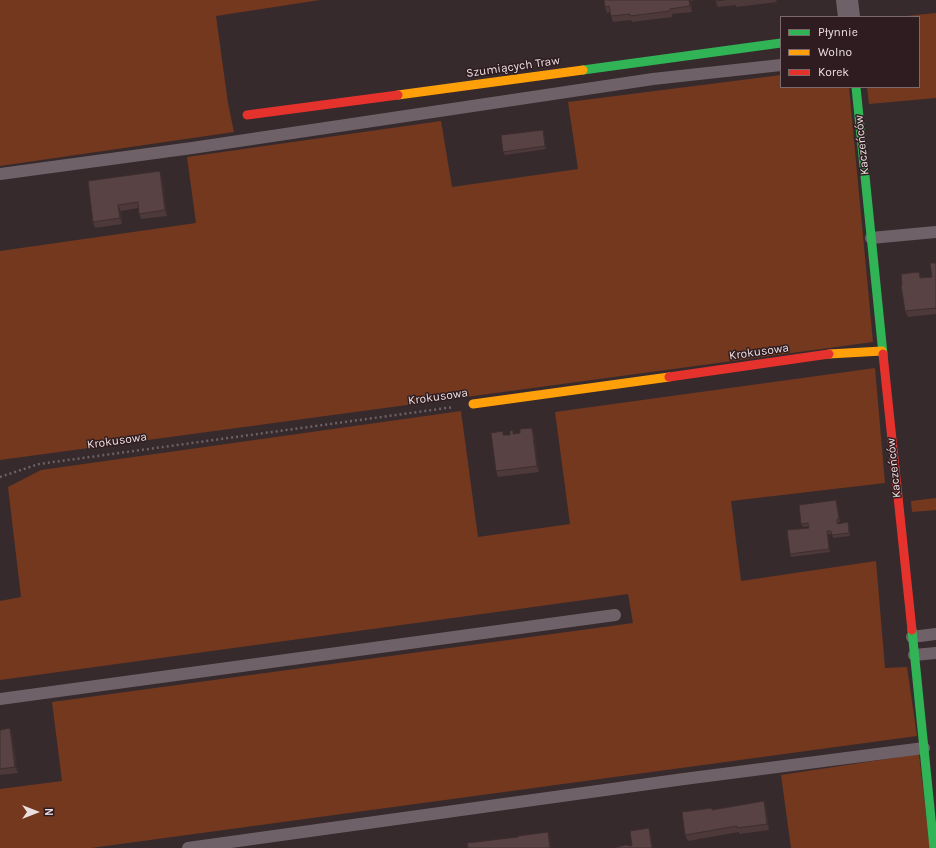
<!DOCTYPE html>
<html>
<head>
<meta charset="utf-8">
<style>
  body { margin:0 }
  #map { position:relative; width:936px; height:848px; overflow:hidden; background:#362a2d; font-family:Karla,sans-serif }
  canvas { display:block }
  .legend { position:absolute; left:780px; top:16px; width:140px; height:72px; box-sizing:border-box; background:#2f1c20; border:1px solid #7a6a6d; margin:0; padding:5px 7px; list-style:none; font-size:12px; color:#ebdee0 }
  .legend li { display:flex; align-items:center; gap:8px; height:20px }
  .legend b { width:20px; border:1px solid #7a6a6d }
  .north { position:absolute; left:16px; top:792px; width:40px; height:40px; -webkit-text-stroke:3px #2f1c20; paint-order:stroke; rotate:90deg; font-size:11px; font-weight:700; line-height:16px; text-align:center; color:#ebdee0 }
  .north::after { content:''; display:block; margin:auto; width:14px; height:18px; background:#ebdee0; clip-path:polygon(50% 0,100% 100%,50% 72%,0 100%) }
</style>
</head>
<body>
<div id="map">
<canvas width="936" height="848"></canvas>
<ul class="legend">
<li><b style="height:5px;background:#30b455"></b>Płynnie</li>
<li><b style="height:5px;background:#ff9f0a"></b>Wolno</li>
<li><b style="height:5px;background:#e5322d"></b>Korek</li>
</ul>
<div class="north">N</div>
</div>
<script>
const ctx = document.querySelector('canvas').getContext('2d');
ctx.lineJoin = 'round';
function fillPath(path, color) { ctx.fillStyle = color; ctx.fill(path, 'evenodd'); }
const toPath = rows => new Path2D(rows.map(r => 'M' + r).join(''));
function trace(path, color, width, dash) { ctx.strokeStyle = color; ctx.lineWidth = width; ctx.lineCap = dash ? 'butt' : 'round'; ctx.setLineDash(dash || []); ctx.stroke(path); }
function write(font, color, halo, rows, align = 'center') {
  ctx.font = font + ' Karla,sans-serif'; ctx.lineWidth = 3; ctx.setLineDash([]); ctx.textBaseline = 'middle'; ctx.strokeStyle = halo; ctx.fillStyle = color; for (const [text, x, y, turn = 0] of rows) {
    ctx.save(); ctx.translate(x, y); ctx.rotate((+turn || 0) * Math.PI / 180); ctx.textAlign = isNaN(turn) ? turn : align; if (halo) ctx.strokeText(text, 0, 0); ctx.fillText(text, 0, 0); ctx.restore();
  }
}
fillPath(toPath([
  [0,0,320,0,216,16,228,103,234,132,0,166],
  [936,13,936,98,869,104,867,87,919,87,919,17,896,17],
  [781,75,781,87,849,87,873,342,0,460,0,251,196,223,187,157,441,121,452,187,578,169,568,102],
  [875,368,885,483,731,501,741,581,876,561,885,668,907,667,917,736,91,848,0,848,0,789,62,781,52,702,633,623,628,594,0,680,0,601,21,597,8,487,41,470,461,411,478,537,570,524,555,412],
  [936,498,936,510,912,512,911,501],
  [919,754,930,848,791,848,781,775]
]), '#74381e');
trace(toPath([
  [0,477,39,464,454,407]
]), '#6c6165', 2.5, [2, 3]);
trace(toPath([
  [0,174,192,148,653,79,781,65],
  [871,238,936,232],
  [912,637,936,634],
  [914,655,936,653],
  [0,699,615,615],
  [188,848,684,779,924,748]
]), '#6f6168', 12);
trace(toPath([
  [847,0,849,17]
]), '#6f6168', 22);
trace(toPath([
  [583,70,781,43],
  [856,87,883,354],
  [912,630,934,848]
]), '#30b455', 9);
trace(toPath([
  [398,95,583,70],
  [829,354,882,351],
  [473,404,669,377]
]), '#ff9f0a', 9);
trace(toPath([
  [247,115,398,95],
  [883,354,912,630],
  [669,377,829,354]
]), '#e5322d', 9);
fillPath(toPath([
  [604,0,694,0,691,1,692,12,672,14,672,17,632,22,631,20,613,22,611,16,610,12,607,13,605,7],
  [715,0,776,0,777,2,736,7,736,5,718,7],
  [543,130,544,133,546,149,505,155,503,152],
  [162,177,167,216,141,219,139,214,138,208,121,211,122,224,95,228,93,222,88,181],
  [936,263,936,314,908,317,905,311,919,272,921,278,932,277],
  [534,433,539,472,498,477,496,471,514,434],
  [837,503,840,522,838,522,838,524,848,522,849,525,850,536,833,538,832,534,828,534,830,552,791,557,790,554,809,528,809,526,803,527,801,524],
  [0,730,12,734,18,773,0,775],
  [764,801,766,807,769,830,739,834,739,832,688,841,685,835,712,810]
]), '#4d393a');
fillPath(toPath([
  [689,0,691,0,692,12,690,6],
  [543,130,544,133,546,149,545,146],
  [160,171,162,177,167,216,165,210],
  [118,205,121,211,122,224,120,218],
  [532,428,534,433,539,472,537,466],
  [836,500,837,503,840,522,839,519],
  [827,531,828,534,830,552,829,549],
  [10,728,12,734,18,773,15,767],
  [764,801,766,807,769,830,767,824],
  [649,828,651,834,653,848,652,848],
  [548,832,550,838,552,848,550,848]
]), '#3e2e2f');
const building = toPath([
  [604,0,689,0,690,6,670,9,670,11,630,16,630,14,611,16,609,6,605,7,604,0],
  [715,0,725,0,715,1,715,0],
  [543,130,545,146,503,152,501,135,543,130],
  [160,171,165,210,139,214,138,202,118,205,120,218,93,222,88,181,160,171],
  [930,263,936,263,936,308,905,311,901,285,902,285,901,274,919,272,920,278,932,277,930,263],
  [532,428,537,466,496,471,491,433,503,431,503,435,510,435,510,431,513,430,513,434,520,433,520,429,532,428],
  [836,500,839,519,837,519,837,524,848,522,849,533,832,535,831,531,827,531,829,549,790,554,787,530,809,528,808,523,801,524,799,505,836,500],
  [10,728,15,767,0,769,0,730,10,728],
  [764,801,767,824,737,828,737,826,685,835,682,812,712,808,712,810,764,801],
  [649,828,652,848,613,848,625,845,632,846,630,831,649,828],
  [548,832,550,848,468,848,467,843,518,837,518,836,548,832]
]);
fillPath(building, '#594243');
trace(building, '#3e2e2f', 1);
write('12px', '#ebdee0', '#2f1c20', [
  ["Szumiących Traw",513,67,-8],
  ["Kaczeńców",862,145,-96],
  ["Krokusowa",759,352,-8],
  ["Krokusowa",438,397,-8],
  ["Krokusowa",117,441,-8],
  ["Kaczeńców",894,468,-96]
]);
</script>
</body>
</html>
